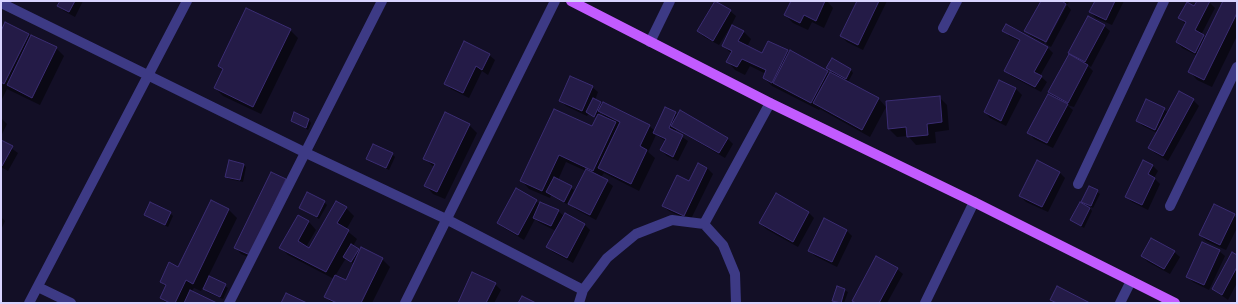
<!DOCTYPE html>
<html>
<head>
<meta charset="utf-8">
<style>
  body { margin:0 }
  #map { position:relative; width:1238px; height:304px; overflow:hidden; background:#130f26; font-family:Cabin,sans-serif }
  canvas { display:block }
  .frame { position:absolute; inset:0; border:2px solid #d9d4ff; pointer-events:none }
</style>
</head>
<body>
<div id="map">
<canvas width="1238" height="304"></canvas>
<div class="frame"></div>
</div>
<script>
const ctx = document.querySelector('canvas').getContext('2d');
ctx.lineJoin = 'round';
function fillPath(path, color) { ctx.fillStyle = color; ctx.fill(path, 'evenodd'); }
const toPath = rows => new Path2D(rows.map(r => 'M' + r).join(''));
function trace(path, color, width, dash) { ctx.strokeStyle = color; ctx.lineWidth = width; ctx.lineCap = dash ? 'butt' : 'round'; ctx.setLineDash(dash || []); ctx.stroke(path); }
fillPath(toPath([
  [61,1,83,1,75,17,64,11,58,6],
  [358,1,371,1,359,2],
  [792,1,827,1,833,8,824,28,812,22,808,30,793,23,785,15],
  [858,1,887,1,863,50,847,42,841,36],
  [1037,1,1069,1,1068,4,1064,3,1066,5,1064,5,1044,43,1031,36,1026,31,1041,3],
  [1096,1,1124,1,1112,25,1096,18,1090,12],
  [1198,1,1208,1,1215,8,1201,35,1206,39,1224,1,1237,1,1237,36,1212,87,1197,80,1190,72,1198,56,1182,48,1177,42,1185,24,1180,18,1195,7],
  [1067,5,1071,10,1051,47,1046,44],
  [730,11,736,16,731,26,743,31,751,39,747,47,763,54,787,51,830,74,832,71,828,68,832,60,851,70,853,73,848,82,879,99,886,107,870,137,820,109,819,110,772,86,764,78,766,74,750,66,745,75,735,70,728,62,731,53,723,46,732,27,731,26,719,45,704,37,698,31],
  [6,24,56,48,64,56,40,105,7,89,1,101,1,33],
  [1104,26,1110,31,1091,67,1086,64,1093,71,1074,107,1067,105,1073,110,1053,148,1034,139,1029,133,1056,98,1050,92,1076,59,1070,52],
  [290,30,298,38,261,114,223,96,215,88,223,71,219,66],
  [1004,30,1047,47,1053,53,1040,76,1047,82,1041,92,1011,76,1005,70,1021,42,1009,36],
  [489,55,495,60,488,75,482,71,469,98,451,89,445,83],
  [1000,81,1016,89,1022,95,1006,126,990,118,985,112],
  [592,87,598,92,595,100,649,126,655,131,666,108,678,115,680,112,728,139,733,144,725,158,676,129,675,132,688,141,678,161,667,156,661,150,666,141,656,135,648,152,655,158,639,191,604,173,601,177,613,186,596,220,575,209,569,203,586,171,566,162,558,180,574,190,567,204,551,195,550,198,529,189,522,181,593,127,597,118,589,113,587,116,566,106,560,100],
  [600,112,608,119,599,115],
  [939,97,947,105,949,130,935,132,936,143,916,145,908,136,897,137,889,129],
  [1147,100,1168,112,1193,100,1199,106,1168,161,1155,153,1149,147,1157,133,1143,126,1137,121],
  [1,118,7,124,1,136],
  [292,120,309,120,311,123,308,130],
  [469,125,477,133,445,199,433,194,426,186,435,168,424,158],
  [1,141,18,153,8,171,1,167],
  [392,154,395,157,389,170,368,159],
  [698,164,707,168,713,174,690,221,669,211,663,206,690,182],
  [243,165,246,167,243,182,229,179,226,177],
  [1152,165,1158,171,1154,178,1160,184,1148,210,1132,202,1126,197],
  [1059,172,1065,178,1048,212,1026,202,1020,196],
  [286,180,291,185,256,260,241,254,236,248],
  [1089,187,1100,194,1093,208,1082,201],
  [517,190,540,204,558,211,564,216,585,225,590,230,573,263,553,252,547,247,556,231,540,223,535,219,524,240,504,228,498,223],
  [211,201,229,210,237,218,208,277,228,288,223,299,207,292,203,287,201,291,194,288,191,292,214,303,166,303,161,298,166,287,161,282,179,268],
  [324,202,327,205,319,219,300,208],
  [1215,206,1237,218,1237,228,1226,250,1206,241,1200,235],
  [346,208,354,216,346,230,357,239,353,246,360,251,382,259,390,267,372,303,332,303,326,297,334,279,288,255,281,248,298,216,309,222,316,230,306,247,309,249],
  [346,258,354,264,346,281,335,276],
  [1090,208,1092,211,1084,228,1072,220],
  [808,212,814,218,798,247,766,229,760,223],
  [170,213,173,216,168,227,145,214],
  [1,217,5,221,1,230],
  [847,231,852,236,837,267,815,256,809,250],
  [1219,251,1225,256,1209,290,1193,282,1187,276],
  [1174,252,1180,257,1170,274,1148,262,1142,256],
  [1237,256,1237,283,1228,300,1213,289],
  [897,269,903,274,887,303,855,303,853,301],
  [495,284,501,290,494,303,459,303],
  [838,287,848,292,844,303,836,303,833,300]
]), '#0007');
const building = toPath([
  [60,1,75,1,69,12,57,6,60,1],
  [715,1,731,10,713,41,697,31,715,1],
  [791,1,825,1,816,21,804,15,800,23,784,15,791,1],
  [857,1,879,1,858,45,840,36,857,1],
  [1041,1,1062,1,1066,4,1046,42,1024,31,1041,1],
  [1095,1,1115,1,1106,20,1089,12,1095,1],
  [1197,1,1210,1,1195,30,1204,35,1195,53,1176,42,1186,22,1178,18,1187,2,1194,6,1197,1],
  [1223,1,1237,1,1237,13,1204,80,1188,72,1223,1],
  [246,8,291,29,253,107,214,88,223,69,218,66,246,8],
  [1088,16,1105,25,1085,62,1068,53,1088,16],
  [5,22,29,34,4,84,1,82,1,31,5,22],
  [1006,24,1048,47,1034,72,1042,76,1035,87,1004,71,1020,40,1002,31,1006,24],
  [732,25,744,31,738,41,762,53,768,41,788,50,772,83,763,78,766,70,742,59,737,67,726,62,732,51,722,46,732,25],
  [31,35,57,47,32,98,7,85,31,35],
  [464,41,490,54,482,70,476,66,463,93,444,84,464,41],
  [790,50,828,71,811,103,773,83,790,50],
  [1069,54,1088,65,1068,103,1048,92,1069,54],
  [832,58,851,69,846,79,826,68,832,58],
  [830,72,879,98,862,130,813,103,830,72],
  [570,76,593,86,582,111,559,101,570,76],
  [999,80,1016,88,1001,121,984,112,999,80],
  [1179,91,1194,99,1163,156,1148,148,1179,91],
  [1048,94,1068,104,1047,143,1027,133,1048,94],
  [940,96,942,122,927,124,928,135,907,137,906,127,888,129,886,101,940,96],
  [593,98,601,102,594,117,586,112,593,98],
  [1146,99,1165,108,1155,130,1136,121,1146,99],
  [603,102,650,125,640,146,647,150,631,184,598,168,620,122,598,111,603,102],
  [665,107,676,112,669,128,683,135,673,157,660,150,666,139,653,133,665,107],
  [554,109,592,126,598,114,616,122,593,171,559,155,542,191,520,181,554,109],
  [680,110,728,138,719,153,671,126,680,110],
  [294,112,309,119,306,128,291,121,294,112],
  [445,112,470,124,437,192,424,186,435,164,423,159,445,112],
  [1,140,13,146,2,166,1,165,1,140],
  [373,144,393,153,386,168,366,159,373,144],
  [229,160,244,164,240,180,225,177,229,160],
  [1037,160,1060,172,1042,207,1019,196,1037,160],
  [1143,160,1153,165,1148,174,1155,178,1142,205,1125,197,1143,160],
  [698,163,707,168,684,216,662,206,677,175,689,181,698,163],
  [586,169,608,180,590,215,568,204,586,169],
  [271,172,286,179,250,255,234,248,271,172],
  [554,177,572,186,564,202,546,192,554,177],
  [1089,186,1098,190,1091,206,1081,202,1089,186],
  [516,188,537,200,518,235,497,223,516,188],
  [307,192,325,201,317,217,299,208,307,192],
  [776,193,809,212,793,242,759,223,776,193],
  [211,200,229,209,193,284,186,280,175,303,170,303,160,298,166,285,160,282,169,262,178,267,211,200],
  [336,201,347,207,337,223,349,230,326,272,279,248,298,215,309,221,298,241,309,248,336,201],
  [150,202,171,212,165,225,144,215,150,202],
  [540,202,559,210,551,226,533,218,540,202],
  [1080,202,1090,208,1081,226,1070,220,1080,202],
  [1214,204,1235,214,1220,245,1199,235,1214,204],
  [565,213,585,224,567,258,546,247,565,213],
  [824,218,847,230,832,262,808,251,824,218],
  [1151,238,1175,251,1164,269,1141,256,1151,238],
  [1202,242,1220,250,1204,285,1186,277,1202,242],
  [351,244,359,249,351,262,343,257,351,244],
  [361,247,383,258,361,303,337,303,324,297,335,275,346,280,361,247],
  [1232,252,1237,255,1237,267,1222,295,1212,289,1232,252],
  [876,256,898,268,879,303,856,303,852,301,876,256],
  [472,272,496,283,486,303,458,303,472,272],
  [209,276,226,284,220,297,203,289,209,276],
  [837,286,845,289,841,303,832,301,837,286],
  [1057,286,1090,303,1057,303,1050,300,1057,286],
  [190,290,217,303,184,303,190,290],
  [286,293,307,303,281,303,286,293],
  [522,296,536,303,518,303,522,296]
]);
fillPath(building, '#241b47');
trace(building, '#3b2d73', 1);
trace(toPath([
  [1,3,304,152,446,219,583,290],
  [943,28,957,1],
  [650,42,670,1],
  [1078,184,1164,1],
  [1170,206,1237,67],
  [704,224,770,103],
  [38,287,71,303],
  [29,303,187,1],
  [229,303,382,1],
  [405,303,555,1],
  [579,303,583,290,607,258,636,234,672,220,704,224,723,245,735,274,736,303],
  [925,303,974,202],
  [1120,303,1131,281]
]), '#3d3a85', 10);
trace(toPath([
  [571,1,770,103,974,202,1175,303]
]), '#c25bff', 10);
</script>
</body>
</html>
